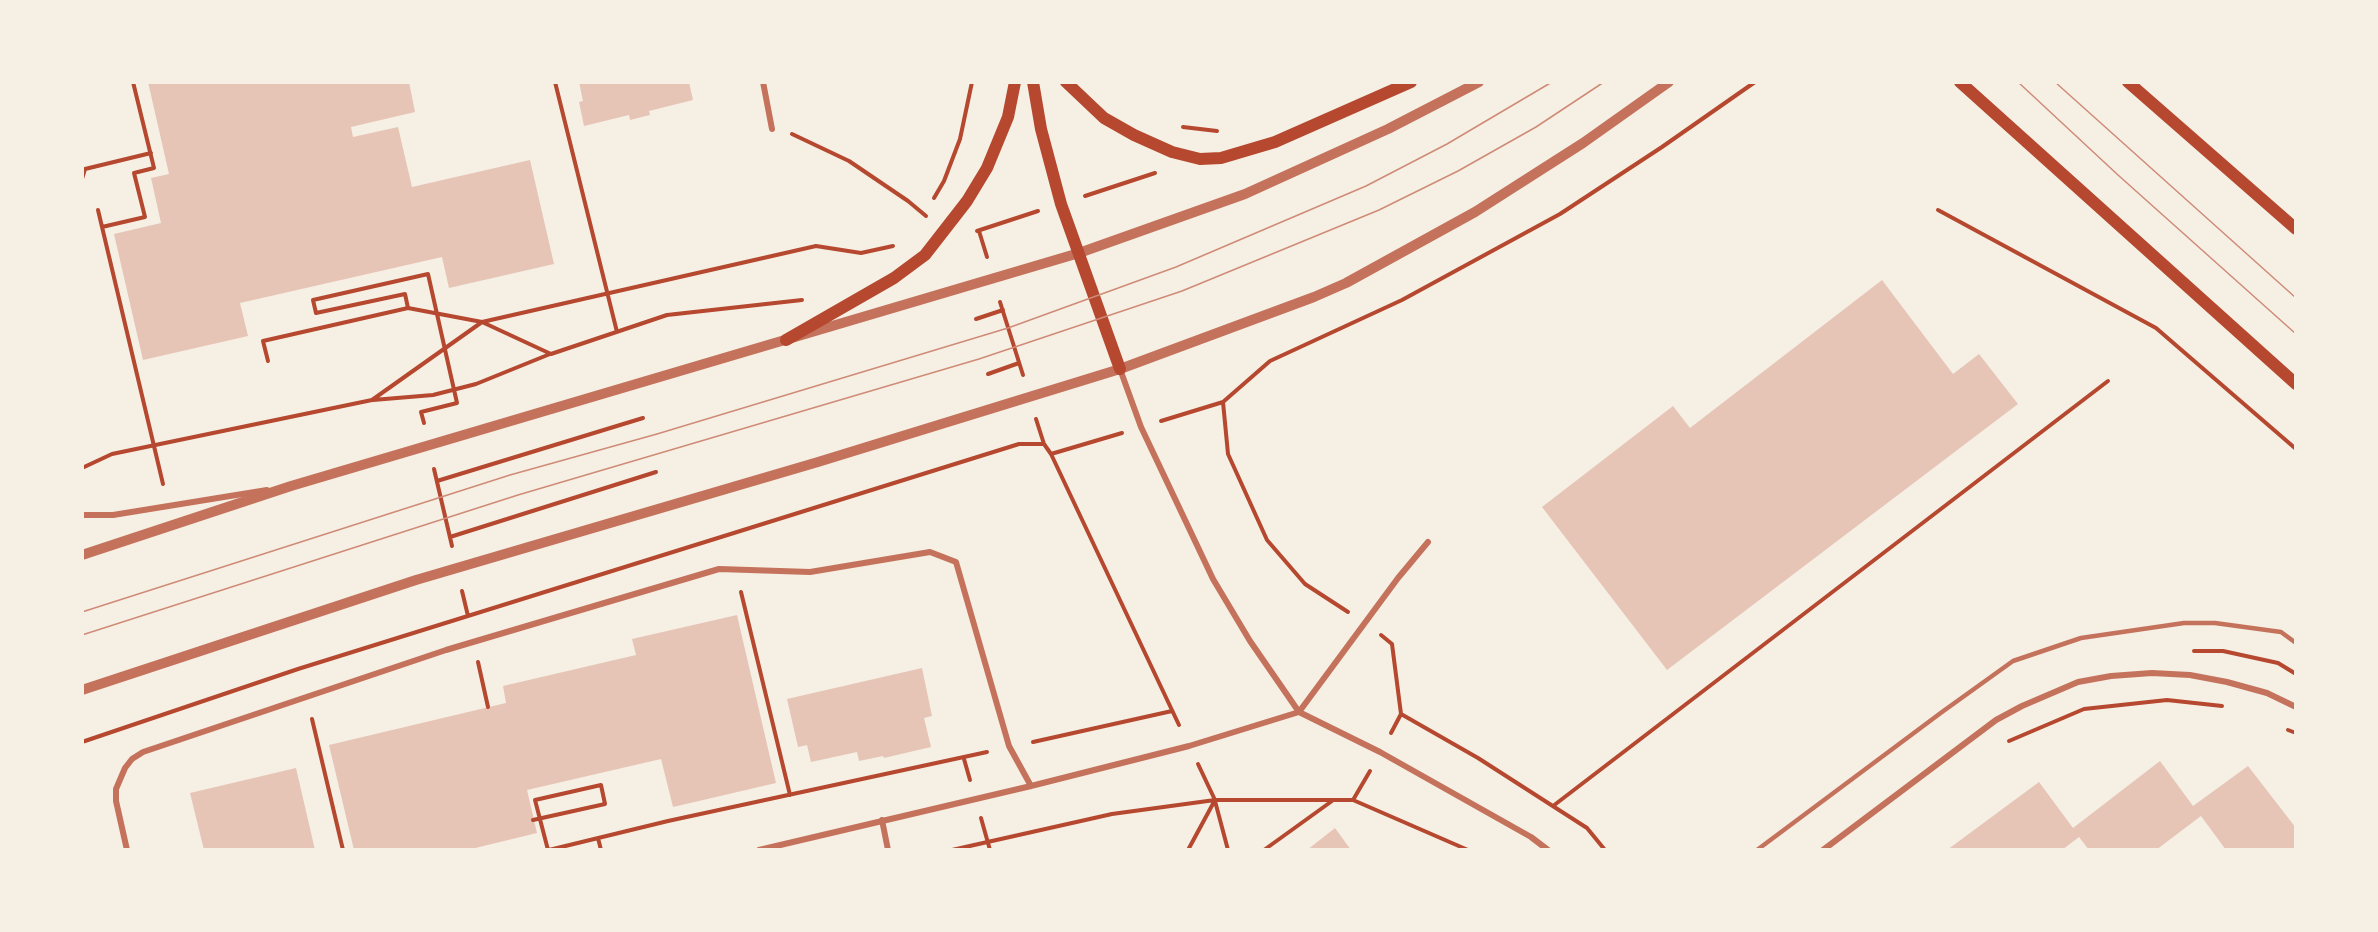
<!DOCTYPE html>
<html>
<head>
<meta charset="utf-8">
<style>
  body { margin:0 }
  #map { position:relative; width:2378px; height:932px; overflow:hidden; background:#f6efe4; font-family:"Fira Sans Condensed",sans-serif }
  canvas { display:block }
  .frame { position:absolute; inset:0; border:84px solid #f6efe4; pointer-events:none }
</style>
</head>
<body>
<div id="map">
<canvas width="2378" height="932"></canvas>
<div class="frame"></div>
</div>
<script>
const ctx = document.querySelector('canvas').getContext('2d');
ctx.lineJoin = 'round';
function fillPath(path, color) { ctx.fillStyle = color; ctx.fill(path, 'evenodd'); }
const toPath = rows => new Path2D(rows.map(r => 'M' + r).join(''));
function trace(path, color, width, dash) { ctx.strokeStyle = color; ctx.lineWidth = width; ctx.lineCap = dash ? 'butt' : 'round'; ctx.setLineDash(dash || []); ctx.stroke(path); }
fillPath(toPath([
  [148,82,409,82,415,112,351,127,353,137,398,127,412,187,530,160,554,264,449,288,442,257,240,303,248,336,143,360,114,234,161,223,151,178,169,174],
  [579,82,689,82,693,100,649,111,650,115,630,120,629,115,584,126,579,102,583,101],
  [1882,280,1953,374,1979,354,2018,404,1667,670,1542,507,1673,406,1690,428],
  [737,615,776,783,673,807,661,759,527,790,537,833,467,850,354,850,329,745,506,703,503,686,636,655,632,639],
  [922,668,932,716,924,718,931,747,884,758,883,756,859,761,857,752,811,762,807,745,798,747,787,699],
  [2160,761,2193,806,2248,766,2296,828,2296,850,2226,850,2201,816,2156,850,2089,850,2079,837,2062,850,1947,850,2039,782,2073,828],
  [296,768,315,850,204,850,190,793],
  [1335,828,1351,850,1307,850]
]), '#e6c5b7');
trace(toPath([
  [555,82,617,332],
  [1183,127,1217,131],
  [792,134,849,161,908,201,926,216],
  [82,179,85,169,151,153],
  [1085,196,1155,173],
  [934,198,944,181,960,139,972,82],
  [98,210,163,484],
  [1938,210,2156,328,2296,449],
  [102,227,145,217,134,173,154,168,133,82],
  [977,231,1038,211],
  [979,231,987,257],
  [1000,302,1023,375],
  [408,308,405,294,316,313,313,300,428,274,457,403,421,412,424,423],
  [976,319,1003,310],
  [268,361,263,341,408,308,482,322,816,246,861,253,893,246],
  [988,374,1019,363],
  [373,400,433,395,476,384,550,354],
  [1036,419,1044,444],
  [1161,421,1223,402],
  [1051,454,1122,433],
  [82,468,112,454,372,400,482,322,551,354,667,315,802,300],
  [434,469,452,546],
  [437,481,643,418],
  [450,537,656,472],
  [462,591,468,616],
  [741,592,790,795],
  [1348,612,1305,584,1267,540,1228,454,1223,402,1270,361,1402,300,1560,214,1662,147,1755,82],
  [1381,635,1392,644,1401,714,1391,733],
  [2194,651,2223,651,2278,663,2296,674],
  [478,662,488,707],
  [1401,714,1478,758,1587,828,1605,850],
  [312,719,343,850],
  [2288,730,2296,733],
  [2009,741,2084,709,2167,700,2222,706],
  [82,742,298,669,1019,444,1044,444,1051,454,1179,725],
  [1033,742,1172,711],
  [964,759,970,780],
  [1353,800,1468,850],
  [1215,801,1228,850],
  [1553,806,2108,381],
  [981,818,990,850],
  [533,820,605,804,601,785,535,800,548,850],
  [598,838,601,850],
  [549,850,668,821,987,752],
  [952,850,1112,814,1215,800,1353,800,1370,771],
  [1188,850,1215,800,1198,764],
  [1264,850,1332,801]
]), '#b5482f', 4);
trace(toPath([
  [1757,850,1942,712,2013,661,2081,638,2184,623,2215,623,2281,632,2296,643]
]), '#c5725c', 4.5);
trace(toPath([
  [763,82,772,129],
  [1120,369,1141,427,1213,579,1250,641,1299,712,1398,578,1428,542],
  [82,515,113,515,267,490],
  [882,820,888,850],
  [127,850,116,801,116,789,125,768,132,759,143,752,446,650,719,569,810,572,930,552,956,562,1009,746,1031,786],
  [759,850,1031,786,1189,746,1299,712,1380,752,1531,837,1548,850],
  [1823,850,1996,720,2022,706,2078,682,2111,676,2152,673,2190,675,2227,682,2267,693,2296,707]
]), '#c5725c', 6);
trace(toPath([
  [82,555,291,486,1079,253,1245,194,1388,129,1479,82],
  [82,690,416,580,818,462,1120,369,1314,297,1346,283,1475,212,1583,143,1669,82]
]), '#c5725c', 10);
trace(toPath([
  [1033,82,1041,129,1061,204,1120,369],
  [1066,82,1104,118,1134,135,1172,152,1200,159,1221,158,1275,142,1411,82],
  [1960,82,2296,384],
  [2128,82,2296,229],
  [786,340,894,278,925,255,967,201,987,168,1008,117,1015,82]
]), '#b5482f', 12);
trace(toPath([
  [2018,82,2118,175,2296,334],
  [2055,82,2296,298],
  [82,612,510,475,657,434,1008,328,1176,267,1366,186,1447,144,1552,82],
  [82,635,518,495,979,359,1182,291,1379,210,1458,171,1536,127,1604,82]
]), '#cf8b77', 1.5);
</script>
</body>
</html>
